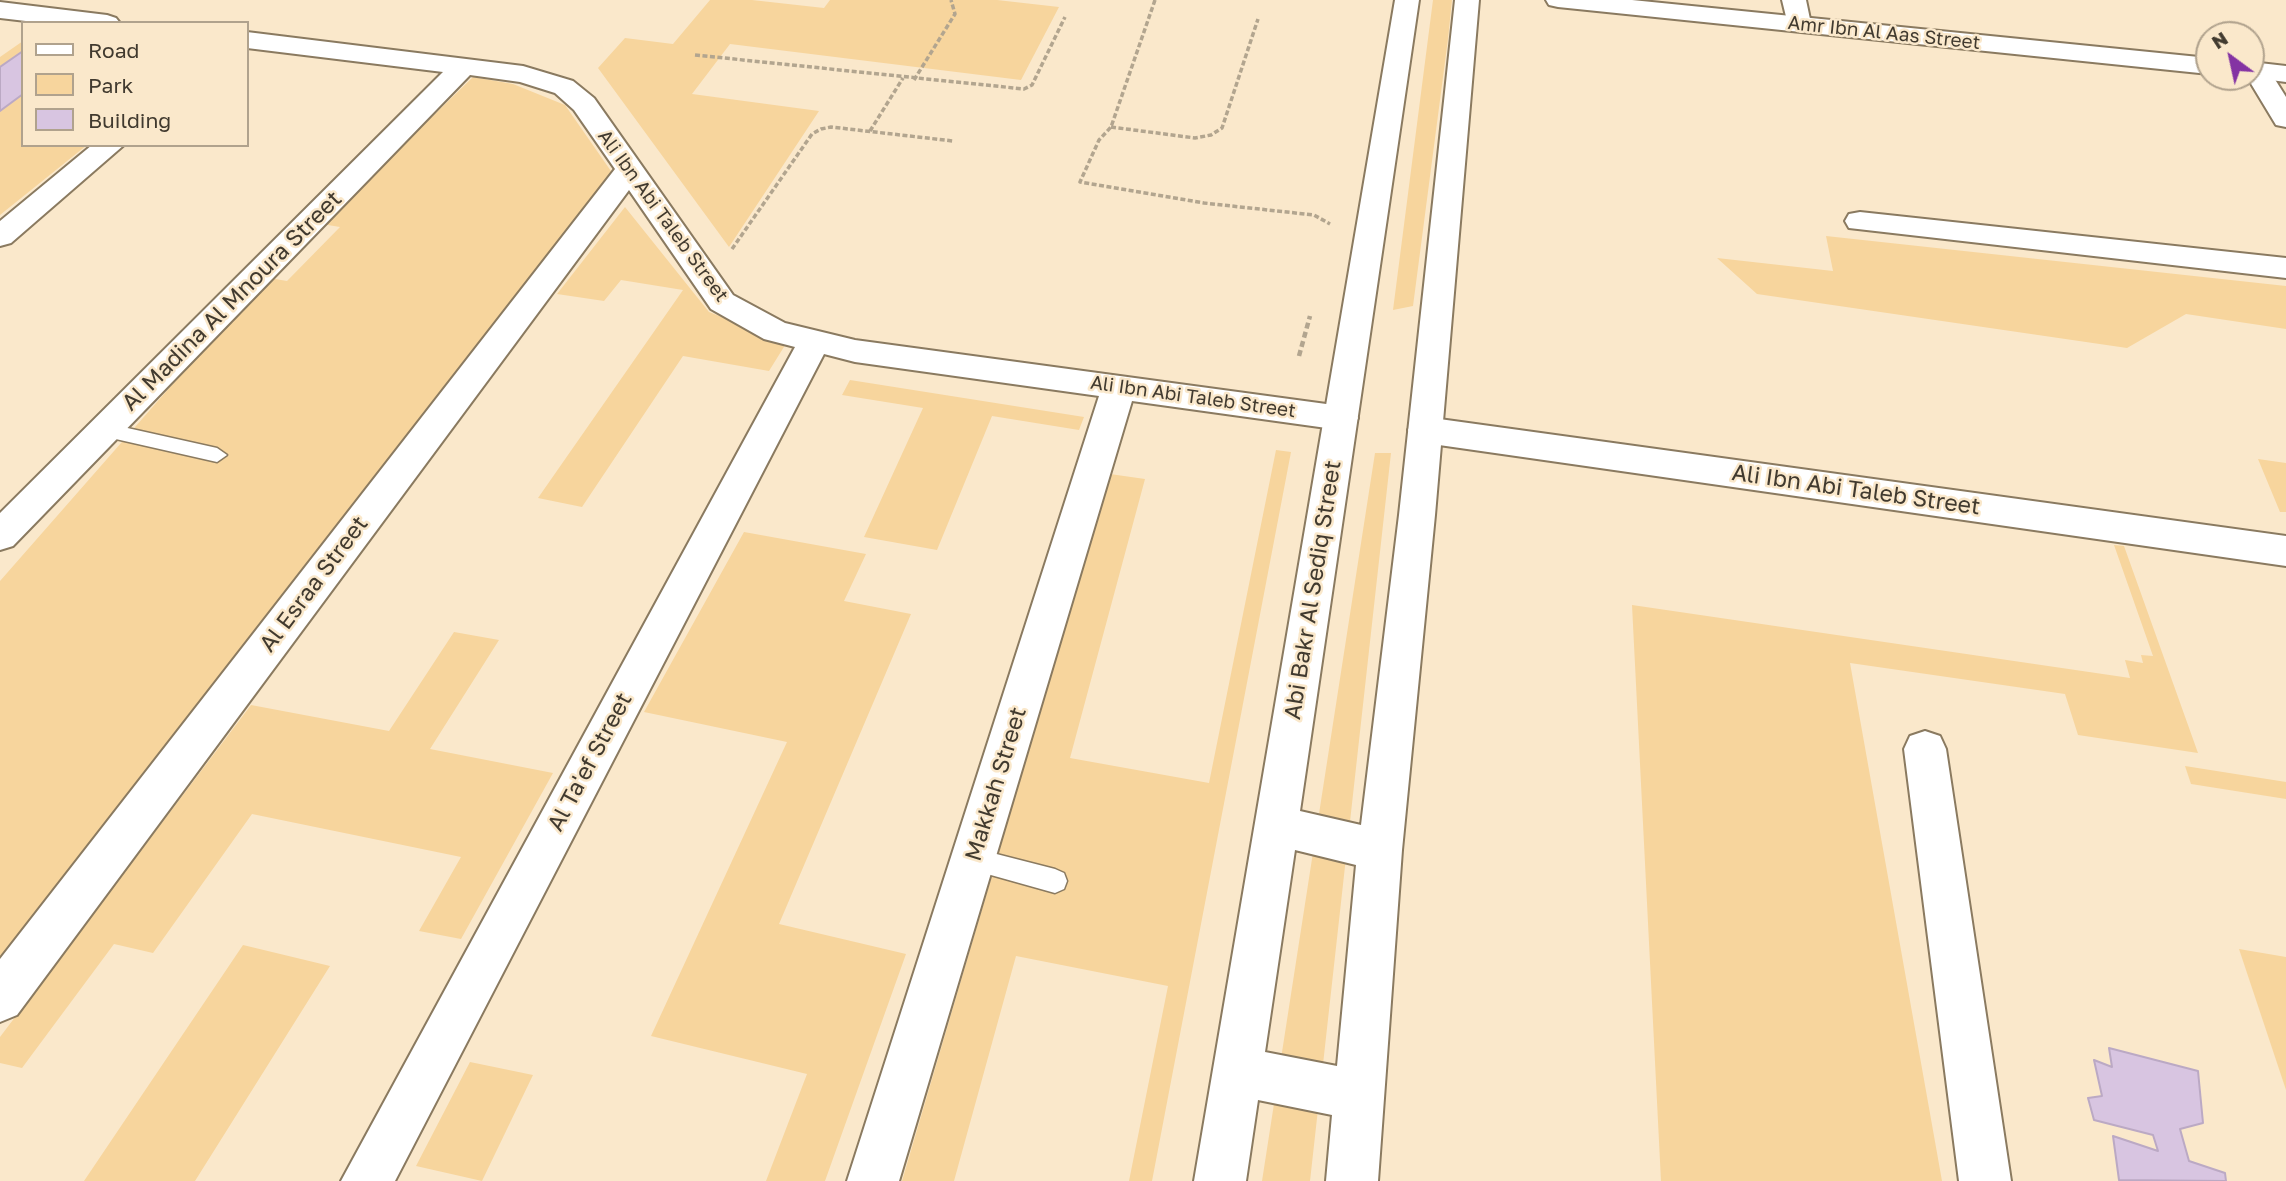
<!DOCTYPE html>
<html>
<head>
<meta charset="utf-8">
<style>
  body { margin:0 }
  #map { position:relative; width:2286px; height:1181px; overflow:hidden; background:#fae8cb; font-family:"Golos Text",sans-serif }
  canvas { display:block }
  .legend { position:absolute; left:21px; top:21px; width:228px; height:126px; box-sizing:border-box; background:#fae8cb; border:2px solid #b0a28d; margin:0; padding:9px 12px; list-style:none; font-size:21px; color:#413a2f }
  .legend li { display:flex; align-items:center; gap:14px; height:35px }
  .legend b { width:35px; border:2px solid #b0a28d }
  .north { position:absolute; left:2195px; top:21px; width:70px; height:70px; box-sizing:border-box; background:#fae8cb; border:2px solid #b0a28d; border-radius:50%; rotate:327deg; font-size:19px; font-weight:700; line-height:28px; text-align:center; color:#413a2f }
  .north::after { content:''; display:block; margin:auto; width:24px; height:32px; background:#8433a3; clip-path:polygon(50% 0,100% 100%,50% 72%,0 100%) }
</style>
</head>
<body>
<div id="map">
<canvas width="2286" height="1181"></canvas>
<ul class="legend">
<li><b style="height:9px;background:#fff"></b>Road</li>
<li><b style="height:19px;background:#f7d59d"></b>Park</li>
<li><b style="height:19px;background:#d8c5e1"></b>Building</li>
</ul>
<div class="north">N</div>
</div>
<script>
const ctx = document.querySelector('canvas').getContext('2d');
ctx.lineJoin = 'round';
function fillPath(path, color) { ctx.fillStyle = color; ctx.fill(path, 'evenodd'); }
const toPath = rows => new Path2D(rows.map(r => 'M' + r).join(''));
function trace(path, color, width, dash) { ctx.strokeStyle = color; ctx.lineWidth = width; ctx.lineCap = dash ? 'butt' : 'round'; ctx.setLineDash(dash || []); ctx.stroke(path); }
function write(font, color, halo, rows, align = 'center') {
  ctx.font = font + ' "Golos Text",sans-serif'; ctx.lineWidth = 5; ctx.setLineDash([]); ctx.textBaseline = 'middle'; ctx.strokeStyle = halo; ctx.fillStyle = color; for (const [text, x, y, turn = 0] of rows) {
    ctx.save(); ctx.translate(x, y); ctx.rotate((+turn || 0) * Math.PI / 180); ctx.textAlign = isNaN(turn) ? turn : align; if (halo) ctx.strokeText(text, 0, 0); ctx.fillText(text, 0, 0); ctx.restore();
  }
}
fillPath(toPath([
  [710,0,752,0,824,8,830,0,997,0,1059,7,1021,80,730,44,692,94,819,111,729,247,598,68,625,38,673,44],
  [1433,0,1452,0,1448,39,1413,306,1393,310],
  [23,41,23,145,87,145,0,215,0,57],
  [473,77,513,84,565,105,613,174,0,971,0,581,221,329,269,278,287,281,340,227,322,224],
  [625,207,709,312,787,342,769,371,683,356,582,507,538,498,683,290,621,280,604,301,557,294],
  [1826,236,2286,286,2286,329,2186,314,2127,348,1757,294,1717,258,1833,271],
  [850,380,1084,417,1079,430,992,416,937,550,864,537,923,408,842,395],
  [1276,450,1291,452,1152,1181,1129,1181,1168,986,1016,956,954,1181,902,1181,1110,474,1145,479,1070,758,1209,783],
  [1375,453,1391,453,1310,1181,1262,1181],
  [2258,459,2286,463,2286,512,2280,512],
  [744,532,866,554,844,601,911,614,779,924,906,954,825,1181,766,1181,807,1074,651,1036,787,742,644,712],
  [2114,545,2124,546,2198,753,2078,735,2065,694,1850,663,1942,1181,1661,1181,1632,605,2130,678,2125,660,2143,663,2141,655,2153,656],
  [454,632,499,640,430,749,553,773,461,939,419,931,461,857,252,814,153,953,114,944,22,1068,0,1063,0,1037,251,705,389,731],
  [2185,766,2286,782,2286,799,2191,784],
  [243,945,330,966,195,1181,84,1181],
  [2239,949,2286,957,2286,1090],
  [470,1062,533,1075,482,1181,416,1166]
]), '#f7d59d');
const building = toPath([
  [23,51,23,94,0,111,0,67,23,51],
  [2109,1048,2198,1071,2203,1123,2180,1129,2189,1161,2225,1173,2226,1181,2119,1180,2113,1136,2158,1151,2153,1135,2094,1120,2088,1098,2102,1096,2094,1060,2112,1067,2109,1048]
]);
fillPath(building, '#d8c5e1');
trace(building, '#bba9c4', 2);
const lane = toPath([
  [105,423,217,448,227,455,217,462,98,435,96,430,98,425,105,423],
  [973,848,1055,869,1064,873,1067,881,1064,889,1055,893,973,870,964,867,961,859,964,851,973,848]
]);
const street = toPath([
  [1782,0,1806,0,1811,24,1807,29,1789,29,1782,0],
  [0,2,107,15,116,18,120,23,43,23,0,18,0,2],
  [247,32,523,66,573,81,594,98,733,295,785,323,855,340,1341,406,1353,409,1358,418,1353,427,1341,430,1132,401,899,1181,847,1181,1099,396,855,362,824,354,395,1181,341,1181,795,347,764,339,711,309,629,190,17,1015,0,1022,0,959,615,169,574,110,555,93,520,82,470,75,13,546,0,550,0,513,443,72,247,48,247,32],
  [2257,63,2266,65,2286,97,2286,127,2276,125,2247,77,2251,77,2251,65,2257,63],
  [92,145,124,145,11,243,0,246,0,221,92,145],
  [1860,212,2286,258,2286,278,1849,228,1845,221,1849,214,1860,212],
  [1425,417,2286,536,2286,566,1425,443,1413,439,1408,430,1413,421,1425,417],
  [1925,731,1940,736,1946,749,2011,1181,1959,1181,1904,749,1910,736,1925,731]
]);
const secondary = toPath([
  [1395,0,1419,0,1300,811,1361,825,1399,515,1455,0,1479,0,1435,515,1402,850,1378,1181,1326,1181,1332,1115,1258,1100,1246,1181,1194,1181,1395,0],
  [1295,850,1356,865,1337,1066,1265,1052,1295,850],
  [1546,0,1632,0,2209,58,2209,74,1558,7,1549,5,1546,0],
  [2251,62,2286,66,2286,82,2247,77,2251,77,2251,62]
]);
trace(lane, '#8a7a60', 3);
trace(street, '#8a7a60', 4);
trace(secondary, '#8a7a60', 4);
trace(toPath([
  [1155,0,1111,127,1099,140,1080,182,1204,203,1314,215,1330,224],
  [695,55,1024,89,1032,85,1065,17],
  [914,80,955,14,951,0],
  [1111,127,1195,138,1211,135,1222,128,1258,19],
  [870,131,903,78],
  [732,249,812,134,821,129,831,127,953,141]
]), '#b2a58f', 3.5, [5, 2.5]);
trace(toPath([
  [1299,356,1310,316]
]), '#b2a58f', 4.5, [6, 3.5]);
fillPath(lane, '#fff');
fillPath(street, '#fff');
fillPath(secondary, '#fff');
write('19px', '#413a2f', '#fae8cb', [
  ["Amr Ibn Al Aas Street",1884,33,6],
  ["Ali Ibn Abi Taleb Street",663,216,54],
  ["Ali Ibn Abi Taleb Street",1193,397,8]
]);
write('23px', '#413a2f', '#fae8cb', [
  ["Al Madina Al Mnoura Street",232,301,-45],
  ["Ali Ibn Abi Taleb Street",1856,490,8],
  ["Al Esraa Street",314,584,-53],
  ["Abi Bakr Al Sediq Street",1313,590,-81],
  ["Al Ta'ef Street",590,762,-62],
  ["Makkah Street",996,784,-73]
]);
</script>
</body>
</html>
